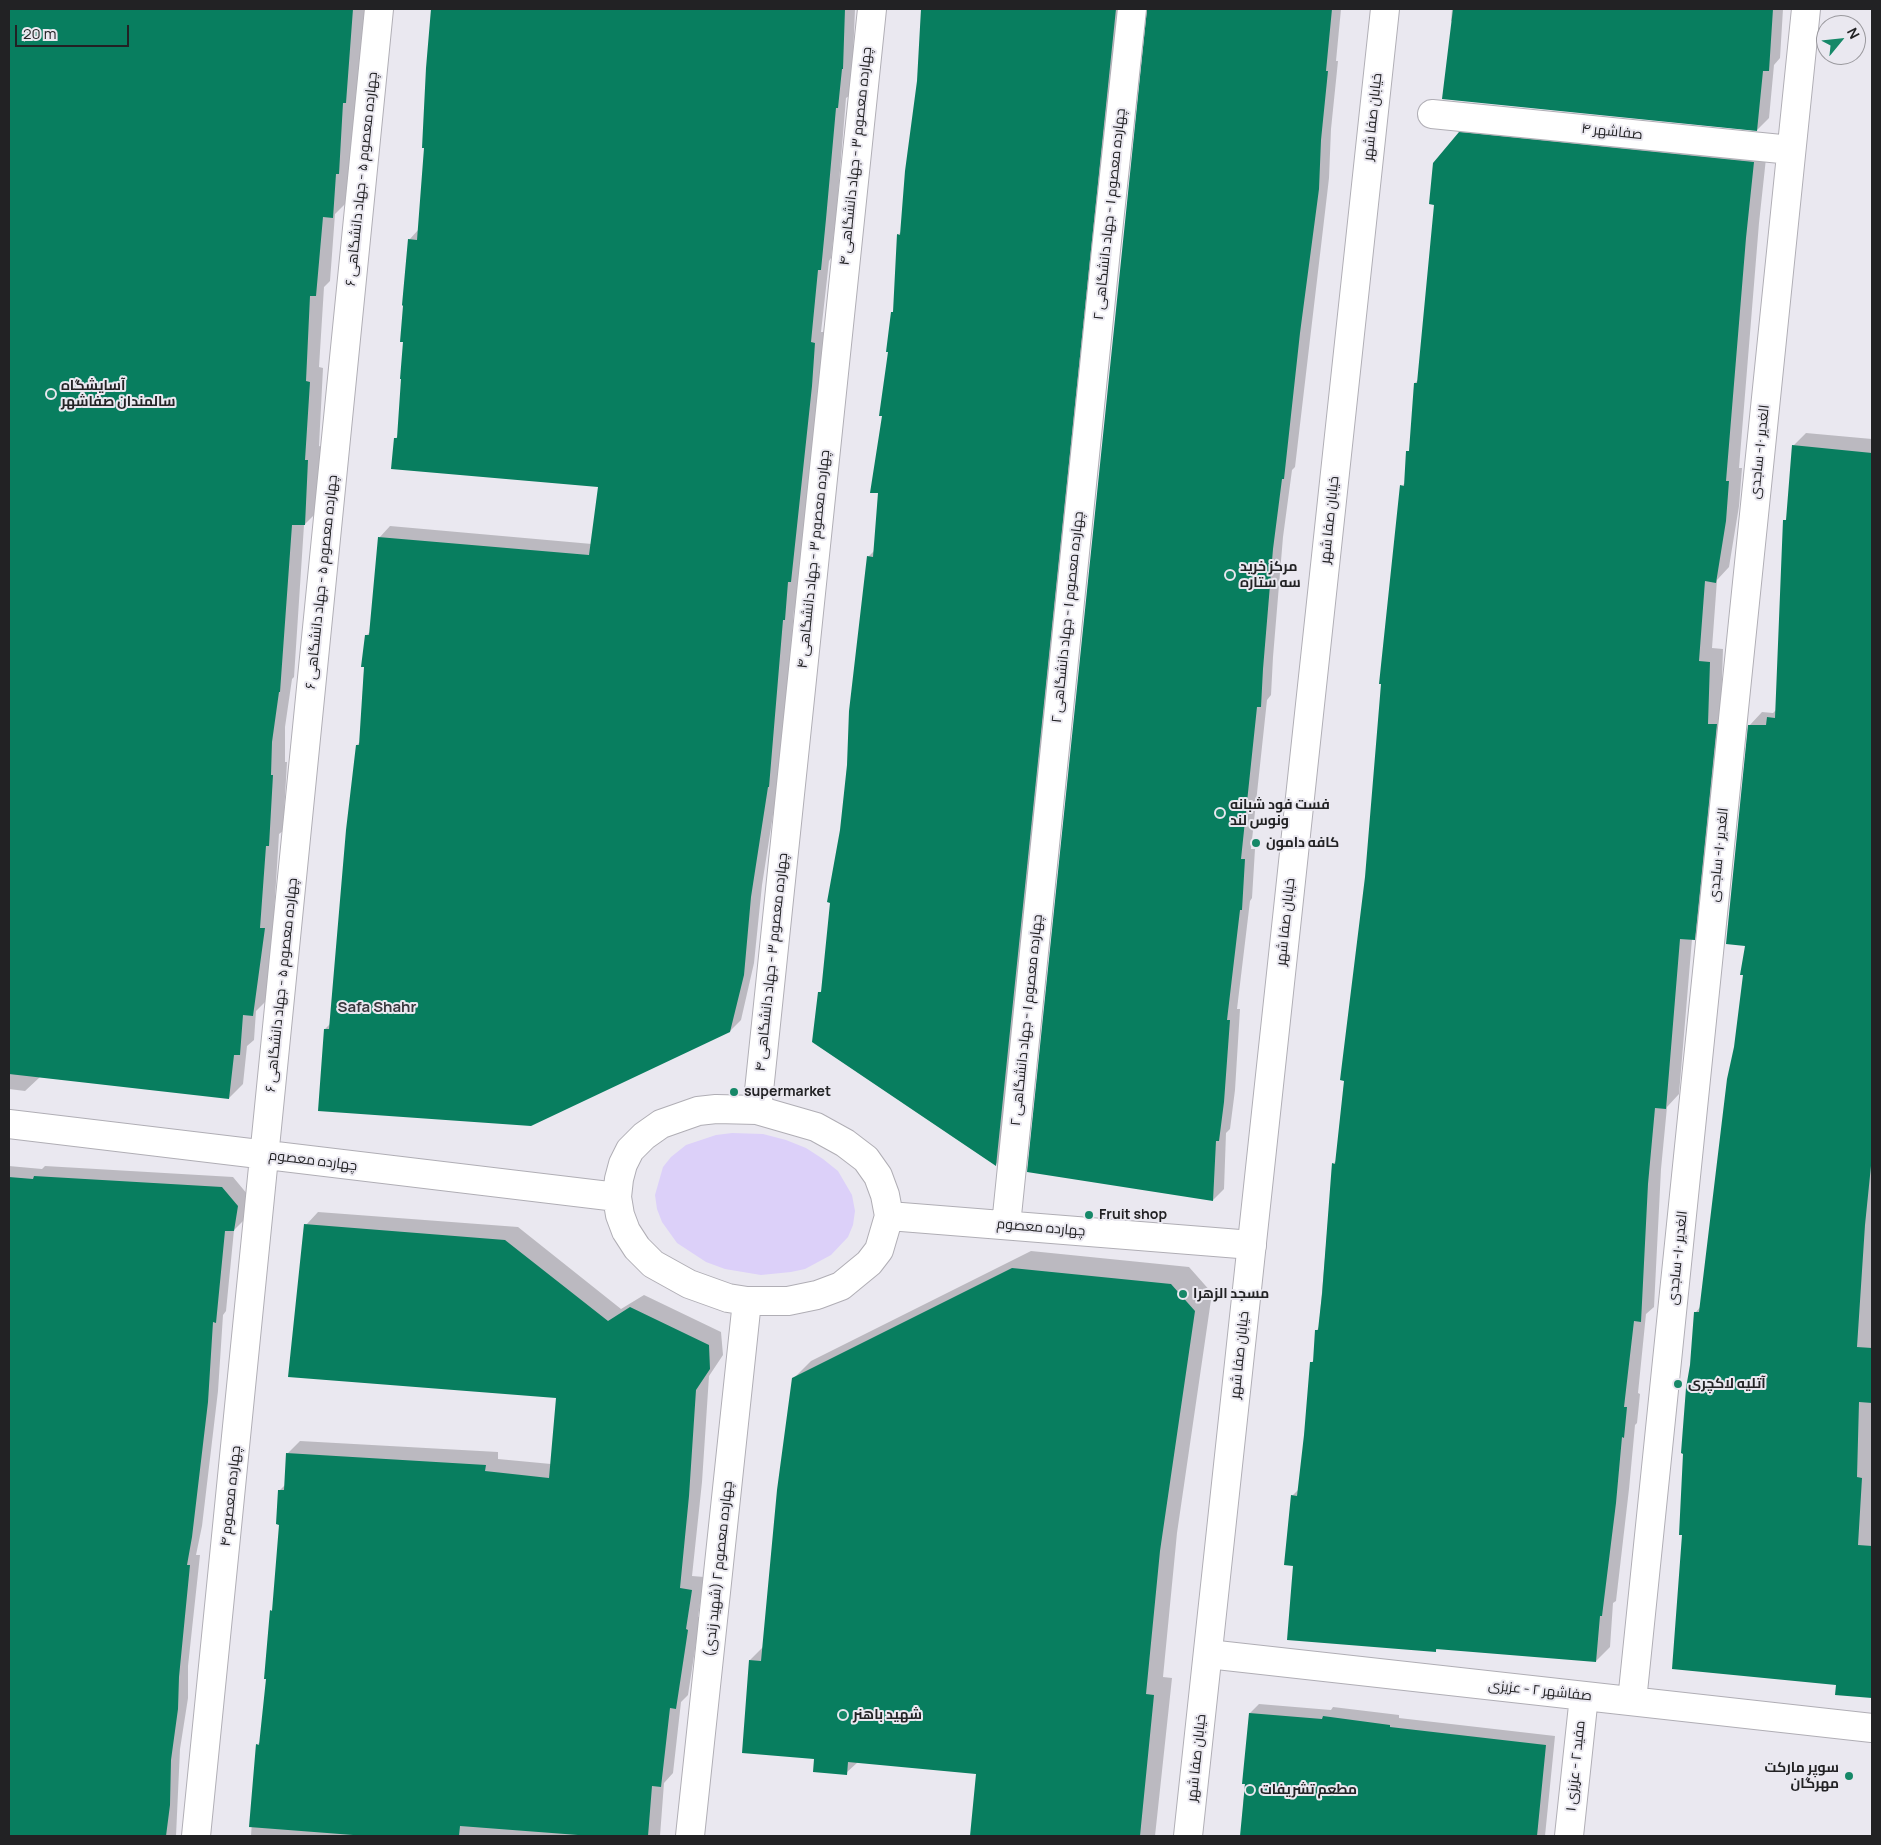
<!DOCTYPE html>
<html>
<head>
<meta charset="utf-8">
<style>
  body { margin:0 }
  #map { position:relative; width:1881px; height:1845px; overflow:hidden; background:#eae8f0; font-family:Manrope,sans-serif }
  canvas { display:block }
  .frame { position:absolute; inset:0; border:10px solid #222224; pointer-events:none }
  .north { position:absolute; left:1816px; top:15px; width:50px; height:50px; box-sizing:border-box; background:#eae8f0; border:1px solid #9a999e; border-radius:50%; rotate:62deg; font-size:14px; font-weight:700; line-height:20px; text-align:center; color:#222224 }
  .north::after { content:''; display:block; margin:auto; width:18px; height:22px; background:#168868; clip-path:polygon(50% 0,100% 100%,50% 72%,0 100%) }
  .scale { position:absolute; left:15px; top:25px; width:114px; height:22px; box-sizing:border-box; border:2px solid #222224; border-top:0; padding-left:6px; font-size:15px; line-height:18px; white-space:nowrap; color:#222224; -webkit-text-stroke:4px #eae8f0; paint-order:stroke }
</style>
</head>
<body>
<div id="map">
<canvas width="1881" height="1845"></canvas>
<div class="frame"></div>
<div class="north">N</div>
<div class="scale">20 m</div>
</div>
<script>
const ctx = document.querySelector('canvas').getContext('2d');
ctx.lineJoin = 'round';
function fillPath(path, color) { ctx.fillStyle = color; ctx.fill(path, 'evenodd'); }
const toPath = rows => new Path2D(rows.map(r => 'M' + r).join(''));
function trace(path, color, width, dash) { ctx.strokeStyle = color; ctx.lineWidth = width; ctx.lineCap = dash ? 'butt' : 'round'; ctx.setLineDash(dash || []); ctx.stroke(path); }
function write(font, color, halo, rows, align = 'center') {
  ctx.font = font + ' Manrope,Cairo,sans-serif'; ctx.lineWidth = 4; ctx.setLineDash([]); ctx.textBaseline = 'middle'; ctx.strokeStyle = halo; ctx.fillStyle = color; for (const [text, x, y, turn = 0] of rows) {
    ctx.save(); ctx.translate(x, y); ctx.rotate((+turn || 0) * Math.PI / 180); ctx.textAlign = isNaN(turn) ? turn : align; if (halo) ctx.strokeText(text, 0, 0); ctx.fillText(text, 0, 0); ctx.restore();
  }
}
fillPath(toPath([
  [732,1133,763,1134,786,1140,806,1148,823,1159,838,1171,852,1195,855,1211,853,1225,848,1237,831,1255,805,1269,791,1272,761,1275,725,1269,706,1262,677,1243,662,1222,657,1209,655,1195,663,1167,671,1157,686,1145,716,1135]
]), '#dcd0f9');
fillPath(toPath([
  [9,9,366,9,360,88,356,92,352,159,350,161,346,203,335,214,330,281,324,287,319,367,323,368,319,446,322,447,319,510,304,525,294,677,292,679,285,727,285,762,287,762,283,831,279,834,274,914,278,914,267,1000,256,1011,254,1040,247,1046,243,1084,229,1098,40,1077,25,1091,9,1089],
  [432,9,855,9,853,57,849,96,846,98,837,207,831,258,829,261,821,332,826,332,801,569,799,572,795,608,794,610,783,751,762,885,754,963,741,1020,730,1031,325,1029,330,1024,357,745,360,742,366,636,370,632,379,538,390,526,592,544,599,486,396,438,399,435,409,240,419,229,425,147,427,68],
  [924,9,1125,9,1007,1154,996,1164,814,1042,819,993,823,990,841,830,868,557,875,550,883,415,892,313,894,310,898,235,902,231,919,82],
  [1148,9,1341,9,1336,61,1338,61,1331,129,1329,178,1295,467,1292,470,1283,537,1273,657,1271,695,1267,700,1251,849,1255,849,1252,898,1250,901,1237,1009,1240,1009,1235,1090,1230,1129,1226,1133,1224,1189,1213,1200],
  [1452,9,1783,9,1780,58,1774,65,1769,118,1757,130,1451,21],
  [1474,119,1767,149,1759,223,1739,468,1742,468,1739,506,1729,567,1717,580,1712,648,1723,649,1721,711,1708,925,1694,939,1692,939,1679,1094,1667,1107,1661,1169,1654,1307,1646,1314,1638,1393,1640,1394,1637,1423,1635,1425,1629,1489,1616,1601,1613,1603,1610,1647,1596,1661,1438,1648,1435,1651,1294,1565,1292,1496,1299,1489,1312,1362,1314,1360,1317,1330,1319,1327,1333,1164,1336,1161,1366,877,1402,486,1406,482,1408,452,1411,449,1415,383,1418,380,1460,133],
  [1806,433,1872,439,1872,1697,1836,1694,1837,1683,1684,1534,1696,1312,1701,1306,1740,1015,1746,944,1749,726,1762,712,1773,713,1776,710,1785,521,1787,518,1793,446],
  [9,1166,42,1169,45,1166,233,1177,248,1195,244,1220,234,1230,226,1311,223,1315,218,1391,202,1526,196,1555,200,1555,188,1666,188,1698,180,1749,176,1836,9,1836],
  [318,1212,518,1227,621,1309,644,1295,721,1332,723,1355,709,1376,702,1482,692,1576,704,1577,698,1617,700,1617,688,1695,681,1702,673,1773,664,1783,660,1836,251,1836,257,1745,261,1741,268,1678,271,1611,273,1609,280,1523,279,1491,286,1484,287,1454,300,1441,498,1452,498,1459,551,1464,558,1397,306,1225],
  [1031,1251,1189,1267,1212,1293,1177,1533,1163,1677,1172,1678,1155,1836,971,1836,977,1772,858,1762,846,1773,816,1758,743,1752,750,1660,763,1647,793,1379,811,1361],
  [1259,1704,1331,1710,1333,1707,1399,1715,1399,1718,1555,1736,1545,1836,1241,1836,1250,1713]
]), '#0003');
fillPath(toPath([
  [9,9,353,9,346,103,343,103,339,174,336,174,333,218,323,217,316,296,310,296,306,381,310,382,305,460,308,460,305,525,292,525,280,692,279,692,272,742,271,775,273,775,269,846,266,846,260,928,265,928,253,1016,243,1015,240,1055,234,1055,229,1099,9,1074],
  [431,9,845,9,843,69,842,69,838,108,836,108,826,219,821,270,818,270,811,342,815,343,812,386,791,582,788,582,785,620,783,620,769,787,768,787,751,897,744,975,730,1032,531,1126,318,1111,324,1029,329,1029,346,830,356,745,359,745,364,667,361,667,365,635,369,635,378,537,589,555,598,487,391,469,394,438,397,438,401,379,400,379,403,342,400,342,403,306,402,305,408,239,417,240,424,148,422,148,426,68],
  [921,9,1116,9,996,1166,812,1042,818,992,821,992,830,903,827,902,840,830,847,765,849,711,867,556,873,557,878,493,870,493,882,416,879,416,888,352,886,352,891,312,893,312,897,234,900,235,905,171,917,81],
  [1147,9,1332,9,1326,71,1328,71,1321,140,1319,189,1300,333,1284,479,1282,479,1273,549,1263,669,1261,707,1257,707,1241,859,1245,859,1242,910,1240,910,1227,1020,1230,1020,1224,1102,1219,1141,1216,1141,1213,1201,1027,1172],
  [1453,9,1773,9,1769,71,1763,71,1757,131,1442,99],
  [1459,132,1754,162,1746,238,1726,481,1729,481,1726,521,1716,583,1705,581,1699,661,1710,662,1708,724,1717,724,1695,940,1680,939,1666,1109,1655,1108,1648,1184,1641,1322,1634,1321,1624,1407,1627,1407,1624,1438,1622,1437,1616,1503,1602,1616,1600,1616,1596,1662,1436,1649,1436,1652,1287,1640,1293,1566,1284,1565,1291,1495,1297,1496,1304,1435,1310,1362,1313,1362,1315,1330,1318,1330,1322,1294,1332,1163,1335,1164,1344,1081,1340,1080,1365,877,1381,684,1379,684,1400,485,1404,486,1406,451,1409,451,1414,383,1417,383,1434,205,1429,204,1433,163],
  [1792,445,1872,453,1872,1156,1865,1225,1857,1347,1872,1348,1872,1403,1859,1402,1857,1477,1862,1478,1858,1545,1872,1546,1872,1698,1835,1695,1836,1685,1672,1669,1682,1535,1679,1535,1683,1454,1681,1453,1686,1388,1690,1365,1694,1312,1699,1312,1727,1079,1734,1047,1743,975,1740,975,1745,946,1726,944,1748,725,1766,725,1767,717,1775,718,1783,520,1786,520],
  [34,1176,222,1187,238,1206,234,1231,225,1231,216,1323,213,1322,208,1402,192,1537,187,1565,190,1565,179,1677,178,1709,171,1760,170,1805,166,1836,9,1836,9,1177,33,1179],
  [304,1224,505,1240,608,1321,630,1307,709,1345,710,1369,696,1390,689,1496,680,1588,692,1590,686,1629,688,1630,676,1709,670,1708,661,1787,652,1786,648,1836,591,1836,460,1826,459,1836,366,1836,249,1827,256,1744,259,1745,266,1679,264,1679,270,1610,272,1611,279,1525,276,1524,278,1490,284,1490,286,1453,486,1465,485,1471,549,1478,556,1398,288,1377],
  [1012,1268,1171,1284,1195,1311,1160,1551,1146,1694,1154,1695,1140,1836,970,1836,976,1774,848,1762,847,1775,813,1772,814,1759,742,1753,749,1660,761,1661,777,1490,792,1378],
  [1249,1713,1322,1719,1323,1716,1390,1725,1390,1727,1546,1745,1537,1836,1240,1836,1245,1784,1242,1784]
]), '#087e5f');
const minor = toPath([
  [1432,114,1791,150],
  [716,1109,757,1110,816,1127,845,1143,866,1159,878,1176,885,1195,889,1216,879,1250,869,1263,841,1286,817,1295,788,1301,747,1301,728,1298,689,1284,653,1264,637,1248,626,1231,620,1215,617,1197,619,1179,623,1164,630,1150,644,1136,661,1124,698,1111,716,1109],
  [757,1110,872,9],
  [9,1124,617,1197],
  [889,1216,1252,1245],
  [1006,1225,1106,250,1132,9],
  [1208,1654,1872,1728],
  [1632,1701,1806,9],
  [196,1836,379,9],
  [690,1836,747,1301],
  [1569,1836,1584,1696]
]);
const secondary = toPath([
  [1188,1836,1385,9]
]);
trace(minor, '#b0aeb5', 30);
trace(secondary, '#b0aeb5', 30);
trace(minor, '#fff', 28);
trace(secondary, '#fff', 28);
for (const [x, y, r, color] of [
  [51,394,5,"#168868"],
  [1230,575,5,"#168868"],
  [1220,813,5,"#168868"],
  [1256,843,5,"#168868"],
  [734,1092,5,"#168868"],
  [1089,1215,5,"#168868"],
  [1183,1294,5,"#168868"],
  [1678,1384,5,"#168868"],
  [843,1715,5,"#168868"],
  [1849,1776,5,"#168868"],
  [1250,1790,5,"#168868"]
]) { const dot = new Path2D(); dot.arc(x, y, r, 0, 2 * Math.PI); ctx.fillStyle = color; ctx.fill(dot); trace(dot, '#eae8f0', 2); }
write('14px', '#222224', '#eae8f0', [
  ["خیابان صفا شهر",1373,117,-84],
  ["صفاشهر ۴",1612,132,6],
  ["چهارده معصوم ۳ - جهاد دانشگاهی ۴",856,156,-84],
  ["چهارده معصوم ۵ - جهاد دانشگاهی ۶",362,179,-84],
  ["چهارده معصوم ۱ - جهاد دانشگاهی ۲",1110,214,-84],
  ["الغدیر ۱۰- ساجدی",1760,452,-84],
  ["خیابان صفا شهر",1330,520,-84],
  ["چهارده معصوم ۳ - جهاد دانشگاهی ۴",814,559,-84],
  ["چهارده معصوم ۵ - جهاد دانشگاهی ۶",322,582,-84],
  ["چهارده معصوم ۱ - جهاد دانشگاهی ۲",1068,617,-84],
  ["الغدیر ۱۰- ساجدی",1719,855,-84],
  ["خیابان صفا شهر",1286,922,-84],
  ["چهارده معصوم ۳ - جهاد دانشگاهی ۴",772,962,-84],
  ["چهارده معصوم ۵ - جهاد دانشگاهی ۶",282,985,-84],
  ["چهارده معصوم ۱ - جهاد دانشگاهی ۲",1027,1020,-84],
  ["چهارده معصوم",313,1161,7],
  ["چهارده معصوم",1041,1228,5],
  ["الغدیر ۱۰- ساجدی",1678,1258,-84],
  ["خیابان صفا شهر",1240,1355,-84],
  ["چهارده معصوم ۴",231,1496,-84],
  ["چهارده معصوم ۲ (شهید زندی)",719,1569,-84],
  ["صفاشهر ۲ - عزیزی",1540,1691,6],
  ["خیابان صفا شهر",1197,1758,-84],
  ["مفید ۲ - عزیزی ۱",1576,1766,-84]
]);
write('bold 14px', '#222224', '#eae8f0', [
  ["آسایشگاه",61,386],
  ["سالمندان صفاشهر",61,402],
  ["مرکز خرید",1240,567],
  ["سه ستاره",1240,583],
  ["فست فود شبانه",1230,805],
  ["ونوس لند",1230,821],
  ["کافه دامون",1266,843],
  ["supermarket",744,1092],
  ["Fruit shop",1099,1215],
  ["مسجد الزهرا",1193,1294],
  ["آتلیه لاکچری",1688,1384],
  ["شهید باهنر",853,1715],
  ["سوپر مارکت",1839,1768,"right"],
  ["مهرگان",1839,1784,"right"],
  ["مطعم تشريفات",1260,1790]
], 'left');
write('bold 15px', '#37363b', '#eae8f0', [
  ["Safa Shahr",377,1008]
]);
</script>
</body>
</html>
